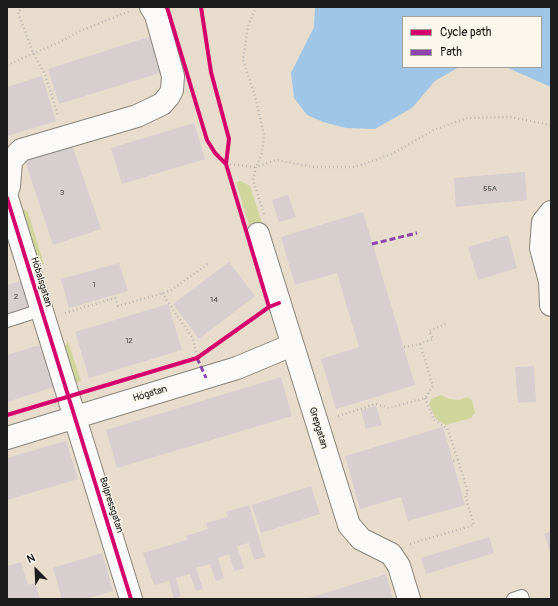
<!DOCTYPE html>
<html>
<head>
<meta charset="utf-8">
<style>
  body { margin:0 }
  #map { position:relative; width:558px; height:606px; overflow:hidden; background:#e8ddcd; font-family:Pangolin,sans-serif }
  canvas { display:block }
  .frame { position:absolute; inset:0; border:8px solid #1c1c1c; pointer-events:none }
  .legend { position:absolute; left:402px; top:16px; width:140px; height:52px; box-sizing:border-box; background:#fbf7ec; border:1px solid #a29f99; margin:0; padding:5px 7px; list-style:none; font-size:12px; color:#1c1c1c }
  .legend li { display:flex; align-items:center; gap:8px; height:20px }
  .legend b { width:20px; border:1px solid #a29f99 }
  .north { position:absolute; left:16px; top:550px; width:40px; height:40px; -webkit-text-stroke:3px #fbf7ec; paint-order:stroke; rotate:336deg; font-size:11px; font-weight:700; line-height:16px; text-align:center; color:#1c1c1c }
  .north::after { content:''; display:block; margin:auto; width:14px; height:18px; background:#1c1c1c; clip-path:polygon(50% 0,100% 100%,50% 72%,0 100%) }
</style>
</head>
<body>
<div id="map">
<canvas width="558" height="606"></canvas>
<div class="frame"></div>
<ul class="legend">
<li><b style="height:5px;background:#d6006c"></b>Cycle path</li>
<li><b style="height:5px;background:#8e44ad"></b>Path</li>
</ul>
<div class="north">N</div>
</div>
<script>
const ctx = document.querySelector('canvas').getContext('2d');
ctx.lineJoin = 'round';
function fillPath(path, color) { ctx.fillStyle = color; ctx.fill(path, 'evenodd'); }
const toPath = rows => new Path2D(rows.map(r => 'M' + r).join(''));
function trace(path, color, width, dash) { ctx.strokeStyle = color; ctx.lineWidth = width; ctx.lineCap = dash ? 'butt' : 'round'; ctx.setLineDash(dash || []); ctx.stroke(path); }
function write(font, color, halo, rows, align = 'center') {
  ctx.font = font + ' Pangolin,sans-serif'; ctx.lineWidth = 3; ctx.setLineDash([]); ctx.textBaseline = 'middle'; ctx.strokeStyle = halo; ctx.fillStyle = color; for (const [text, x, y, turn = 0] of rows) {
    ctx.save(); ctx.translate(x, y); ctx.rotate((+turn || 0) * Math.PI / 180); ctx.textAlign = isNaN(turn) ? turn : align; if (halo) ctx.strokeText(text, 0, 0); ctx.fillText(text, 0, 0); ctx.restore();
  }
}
fillPath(toPath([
  [241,181,250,186,262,223,250,228,236,182],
  [17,205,28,212,44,264,38,264],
  [68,341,81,381,72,384,62,352],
  [441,395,449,399,459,400,467,397,472,400,475,413,471,418,446,425,436,419,429,404,431,399]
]), '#d0d59c');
fillPath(toPath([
  [315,7,551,7,551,87,506,67,541,67,541,17,403,17,403,67,459,67,435,81,412,108,375,129,346,128,323,122,307,115,294,98,291,73,314,27]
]), '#9fc6e7');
fillPath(toPath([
  [152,36,163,72,59,104,48,69],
  [42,76,56,121,7,136,7,87],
  [194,123,205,159,122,184,111,148],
  [71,142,101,229,53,245,24,158],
  [525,172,527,200,456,207,454,178],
  [288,195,296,217,279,222,272,200],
  [363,212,415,385,336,409,321,359,359,347,337,273,295,285,281,237],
  [508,235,517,268,478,280,468,247],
  [229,262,255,296,199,339,173,304],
  [119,263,128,291,69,308,61,279],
  [21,281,29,309,7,316,7,285],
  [168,304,182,350,89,378,75,332],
  [39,345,54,387,7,402,7,355],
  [534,366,536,402,518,403,515,367],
  [281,377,292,416,117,468,106,430],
  [376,406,382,425,366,429,361,410],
  [443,427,465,505,408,521,401,497,360,509,345,456],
  [66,441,78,479,7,500,7,458],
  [311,486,320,514,261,533,252,505],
  [249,505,265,557,254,560,249,543,237,546,244,568,234,571,229,554,218,558,224,578,216,581,210,564,196,568,203,589,196,591,190,574,176,578,181,596,174,599,169,581,154,585,143,553,187,540,186,536,208,529,206,523,228,517,226,512],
  [551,531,551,555,544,534],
  [489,537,494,553,426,574,421,558],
  [102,553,113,591,85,599,62,599,53,568],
  [21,562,28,585,35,583,40,599,7,599,7,566],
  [386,574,393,599,306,599]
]), '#d6cecf');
const service = toPath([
  [7,321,41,310],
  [513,599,522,596,523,599]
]);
const minor = toPath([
  [7,192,9,186,11,161,21,150,137,116,162,104,169,96,172,90,173,76,156,15,151,7],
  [7,198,131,599],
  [551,212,543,222,541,248,550,281,551,305],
  [258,234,349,525,361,539,391,554,399,566,409,599],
  [7,438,237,368,292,345]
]);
trace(service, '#88837a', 14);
trace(minor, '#88837a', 24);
trace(toPath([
  [23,7,18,12,33,53,45,74,58,116],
  [7,65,60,42,80,31,130,11],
  [226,164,256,167,262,153,264,135,255,96,243,60,248,26,256,7],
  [264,214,253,180,256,167,276,160,314,167,355,167,392,154,434,130,467,118,510,117,551,125],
  [162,293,193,339,197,357],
  [65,313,115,298,118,306,170,291,209,263],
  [404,347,420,344,433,339,429,331,446,324],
  [425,398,434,420,447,428,458,460],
  [338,416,376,404,389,408,425,398,433,386,420,344],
  [410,544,474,525,465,495,468,493,458,460,453,461]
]), '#b8b7b4', 2.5, [1, 3]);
trace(service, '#fcfaf8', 12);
trace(minor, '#fcfaf8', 22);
trace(toPath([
  [372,244,417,233],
  [197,358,206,378]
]), '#8e44ad', 3, [6, 3]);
trace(toPath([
  [167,7,207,140,215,153,226,164],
  [201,7,211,72,229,139,226,164,269,307],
  [7,198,131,599],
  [7,415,197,358,269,307,279,303]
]), '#d6006c', 4);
write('8px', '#4a4849', null, [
  ["55A",490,189],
  ["3",62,193],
  ["1",94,285],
  ["2",16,297],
  ["14",214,300],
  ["12",129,341]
]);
write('10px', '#1c1c1c', '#fbf7ec', [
  ["Höbalsgatan",41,282,73],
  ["Högatan",150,394,-17],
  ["Grepgatan",318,428,73],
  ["Balpressgatan",111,505,72]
]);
</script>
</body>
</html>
